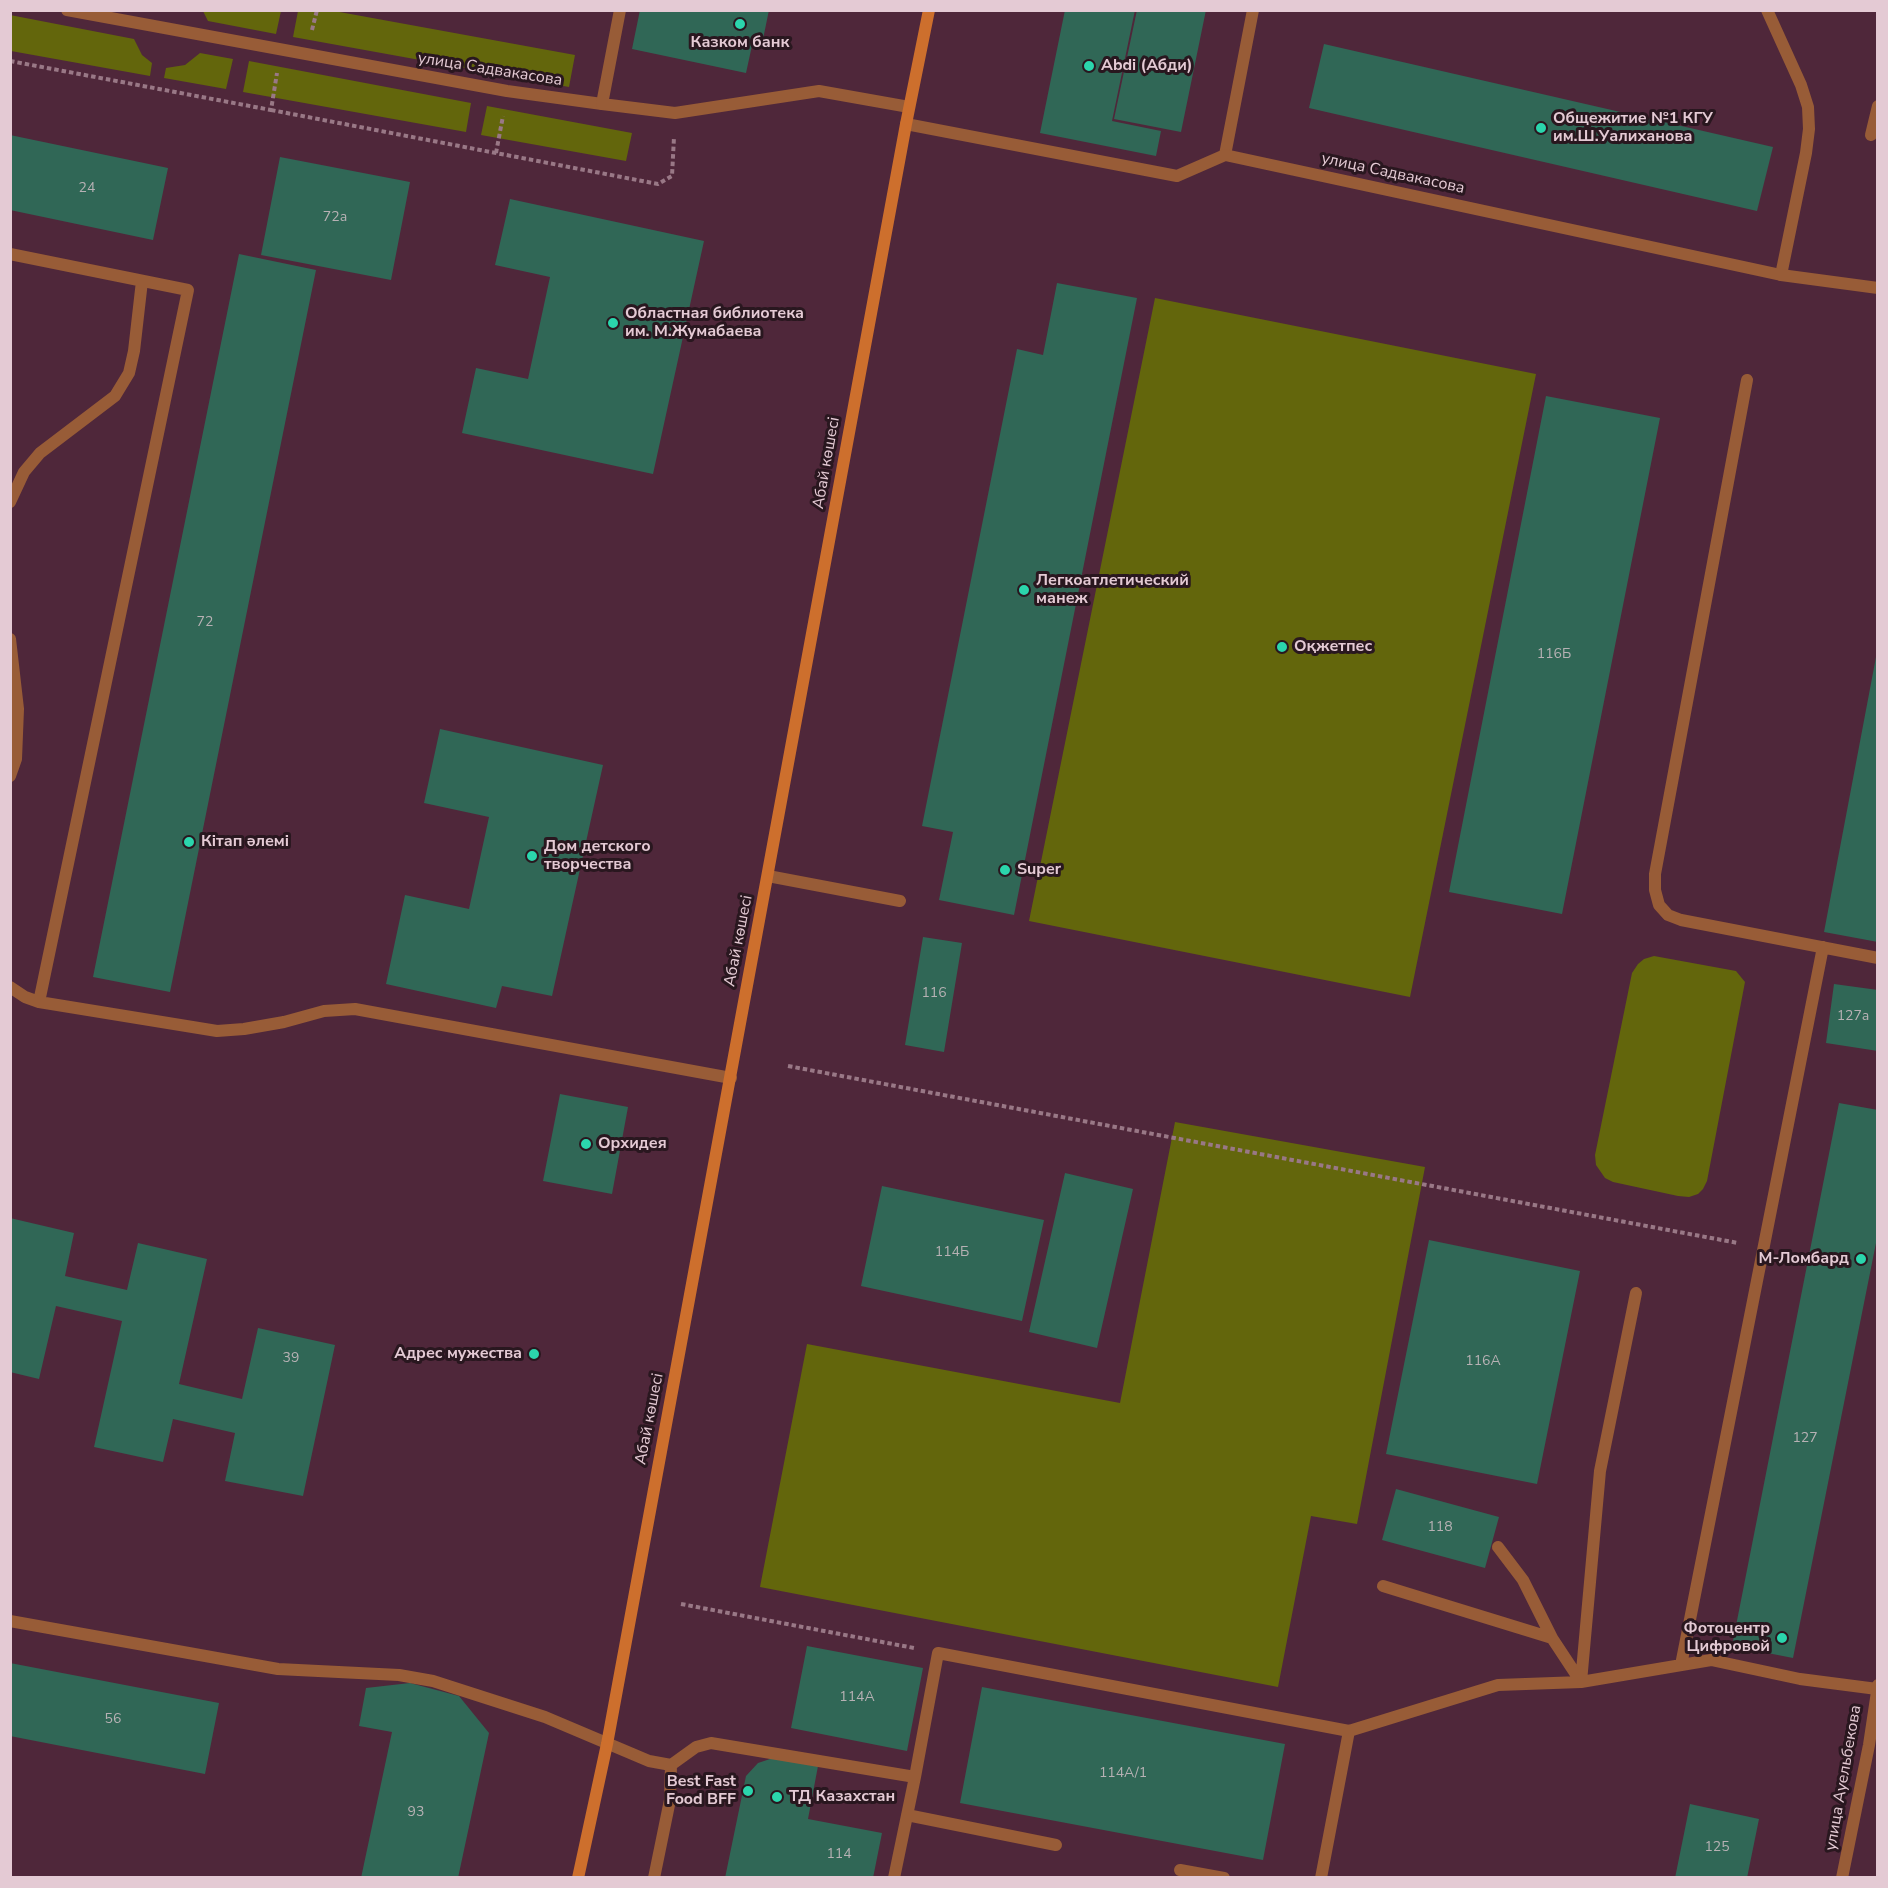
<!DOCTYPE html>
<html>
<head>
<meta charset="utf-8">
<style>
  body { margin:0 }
  #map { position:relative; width:1888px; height:1888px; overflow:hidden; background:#4f273a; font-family:"Nunito Sans",sans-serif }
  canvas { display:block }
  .frame { position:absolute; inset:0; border:12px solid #e4cad4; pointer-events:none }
</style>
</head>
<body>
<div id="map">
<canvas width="1888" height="1888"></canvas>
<div class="frame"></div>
</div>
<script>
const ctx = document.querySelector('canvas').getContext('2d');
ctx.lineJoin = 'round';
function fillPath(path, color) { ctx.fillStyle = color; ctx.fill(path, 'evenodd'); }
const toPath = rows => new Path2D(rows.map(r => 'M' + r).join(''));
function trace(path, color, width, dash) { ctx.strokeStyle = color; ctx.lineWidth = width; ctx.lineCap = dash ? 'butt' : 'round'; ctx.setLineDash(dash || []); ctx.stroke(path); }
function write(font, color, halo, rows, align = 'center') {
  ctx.font = font + ' "Nunito Sans",sans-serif'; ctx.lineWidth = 6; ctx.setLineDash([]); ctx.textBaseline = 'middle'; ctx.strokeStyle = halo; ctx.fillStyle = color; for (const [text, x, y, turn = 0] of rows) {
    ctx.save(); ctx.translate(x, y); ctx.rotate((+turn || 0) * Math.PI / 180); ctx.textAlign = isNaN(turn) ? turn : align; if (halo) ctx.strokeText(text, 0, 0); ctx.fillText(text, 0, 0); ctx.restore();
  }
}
fillPath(toPath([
  [203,11,281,11,276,34,208,21],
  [298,11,334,11,575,55,569,87,293,37],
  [10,15,134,39,142,55,152,63,150,76,11,51],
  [200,53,233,59,226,89,164,78,166,68,185,65],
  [249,61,471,103,466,132,243,92],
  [487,106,632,133,626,161,481,135],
  [1155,298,1536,374,1410,997,1029,921],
  [1654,956,1736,971,1745,982,1707,1181,1703,1189,1698,1194,1689,1197,1678,1196,1613,1182,1605,1178,1596,1165,1595,1155,1632,973,1638,964,1644,959],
  [1175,1122,1425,1167,1357,1524,1311,1516,1278,1687,760,1587,807,1344,1120,1403]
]), '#63660c');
fillPath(toPath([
  [640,10,769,10,762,44,753,41,746,73,632,49],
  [1065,10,1135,10,1112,121,1161,131,1156,156,1040,133],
  [1137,10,1206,10,1181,132,1114,119],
  [1324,44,1773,147,1757,211,1309,108],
  [10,135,168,168,153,240,10,210],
  [280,157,410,182,391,280,261,255],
  [510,199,704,241,653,474,462,433,476,368,528,379,550,277,495,265],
  [239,254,316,270,170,992,93,977],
  [1057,283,1137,298,1014,915,939,900,953,832,922,826,1017,349,1043,355],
  [1546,396,1660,418,1562,914,1449,892],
  [1876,657,1878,658,1878,942,1824,932],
  [440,729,603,765,552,996,502,986,496,1008,386,984,405,895,469,909,489,817,424,803],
  [923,937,962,943,944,1052,905,1045],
  [1834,984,1878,990,1878,1051,1826,1043],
  [560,1094,628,1107,612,1194,543,1181],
  [1839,1103,1878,1110,1878,1233,1793,1658,1732,1646],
  [1065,1173,1133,1189,1097,1348,1029,1332],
  [882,1186,1044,1220,1022,1321,861,1286],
  [10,1218,74,1233,65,1276,127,1290,138,1243,207,1259,179,1384,242,1399,258,1328,335,1345,303,1496,225,1481,235,1433,173,1419,163,1462,94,1447,122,1321,56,1306,39,1379,10,1372],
  [1429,1240,1580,1271,1537,1484,1386,1454],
  [1396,1489,1499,1517,1485,1568,1382,1540],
  [807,1646,923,1668,907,1751,791,1728],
  [10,1663,219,1703,205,1774,10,1736],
  [410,1683,459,1696,489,1733,458,1878,361,1878,392,1732,359,1726,366,1688],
  [982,1687,1285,1744,1263,1860,960,1803],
  [773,1758,818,1766,808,1819,882,1833,873,1878,725,1878,746,1776,758,1763],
  [1690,1804,1759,1819,1747,1878,1675,1878]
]), '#306756');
trace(toPath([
  [312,30,317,10],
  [10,61,271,110,277,73],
  [271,110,658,184,672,176,674,137],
  [496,153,503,116],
  [788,1066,1738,1243],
  [681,1604,914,1648]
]), '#997886', 4, [4.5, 3]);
trace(toPath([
  [1767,10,1801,85,1808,107,1809,129,1806,153,1781,275],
  [1871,135,1878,106],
  [1225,155,1253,10],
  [10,254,188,290,39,1002],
  [1747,380,1655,874,1655,890,1659,905,1668,915,1681,920,1878,958],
  [10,502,24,472,40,453,115,396,129,373,134,351,142,281],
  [10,639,18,709,16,759,10,776],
  [768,876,900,901],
  [10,987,25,997,39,1002,217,1031,244,1029,284,1022,324,1011,355,1009,731,1078],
  [1498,1547,1523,1580,1552,1638],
  [1383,1586,1552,1638,1581,1682,1600,1471,1636,1293],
  [10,1621,278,1669,399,1675,433,1681,545,1717,649,1761,671,1765,696,1747,711,1743,915,1777],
  [1681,1665,1823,947],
  [907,1815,1056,1845],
  [1180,1870,1224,1878],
  [654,1878,670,1800,671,1765],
  [894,1878,915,1777,938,1653,1349,1731],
  [1321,1878,1349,1731,1498,1685,1581,1682,1711,1660,1800,1679,1877,1689]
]), '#985c37', 12);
trace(toPath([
  [67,10,507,91,602,104],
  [906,124,1177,176,1225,155,1781,275,1878,288]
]), '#985c37', 12);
trace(toPath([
  [620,10,602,104,675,113,819,91,909,107]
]), '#985c37', 12);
trace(toPath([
  [1842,1878,1869,1745,1878,1685]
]), '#985c37', 12);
trace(toPath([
  [578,1878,607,1744,906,124,929,10]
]), '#cd6f2d', 12);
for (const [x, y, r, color] of [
  [740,24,6,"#2bd5ac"],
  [1089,66,6,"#2bd5ac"],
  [1541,128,6,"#2bd5ac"],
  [613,323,6,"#2bd5ac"],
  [1024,590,6,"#2bd5ac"],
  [1282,647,6,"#2bd5ac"],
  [189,842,6,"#2bd5ac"],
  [532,856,6,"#2bd5ac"],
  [1005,870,6,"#2bd5ac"],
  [586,1144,6,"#2bd5ac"],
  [1861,1259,6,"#2bd5ac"],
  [534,1354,6,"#2bd5ac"],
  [1782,1638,6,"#2bd5ac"],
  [748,1791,6,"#2bd5ac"],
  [777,1797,6,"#2bd5ac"]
]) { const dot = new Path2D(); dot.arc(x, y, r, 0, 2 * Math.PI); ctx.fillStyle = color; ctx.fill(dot); trace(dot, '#29171f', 2); }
write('14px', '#b7b1b4', null, [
  ["24",87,189],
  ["72а",335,218],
  ["72",205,623],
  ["116Б",1554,655],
  ["116",934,994],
  ["127а",1853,1017],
  ["114Б",952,1253],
  ["39",291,1359],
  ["116А",1483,1362],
  ["127",1805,1439],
  ["118",1440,1528],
  ["114А",857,1698],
  ["56",113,1720],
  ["114А/1",1123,1774],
  ["93",416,1813],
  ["125",1717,1848],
  ["114",839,1855]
]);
write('bold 16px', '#e4cad4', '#29171f', [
  ["Казком банк",740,43,"center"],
  ["Abdi (Абди)",1101,66],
  ["Общежитие №1 КГУ",1553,119],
  ["им.Ш.Уалиханова",1553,137],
  ["Областная библиотека",625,314],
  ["им. М.Жумабаева",625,332],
  ["Легкоатлетический",1036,581],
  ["манеж",1036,599],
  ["Оқжетпес",1294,647],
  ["Кітап әлемі",201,842],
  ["Дом детского",544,847],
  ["творчества",544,865],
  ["Super",1017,870],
  ["Орхидея",598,1144],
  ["М-Ломбард",1849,1259,"right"],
  ["Адрес мужества",522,1354,"right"],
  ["Фотоцентр",1770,1629,"right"],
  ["Цифровой",1770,1647,"right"],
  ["Best Fast",736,1782,"right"],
  ["Food BFF",736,1800,"right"],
  ["ТД Казахстан",789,1797]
], 'left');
write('16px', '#e4cad4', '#29171f', [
  ["улица Садвакасова",490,70,9],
  ["улица Садвакасова",1393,174,12],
  ["Абай көшесі",827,463,-80],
  ["Абай көшесі",739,941,-79],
  ["Абай көшесі",650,1419,-79],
  ["улица Ауельбекова",1844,1778,-80]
]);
</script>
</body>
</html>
